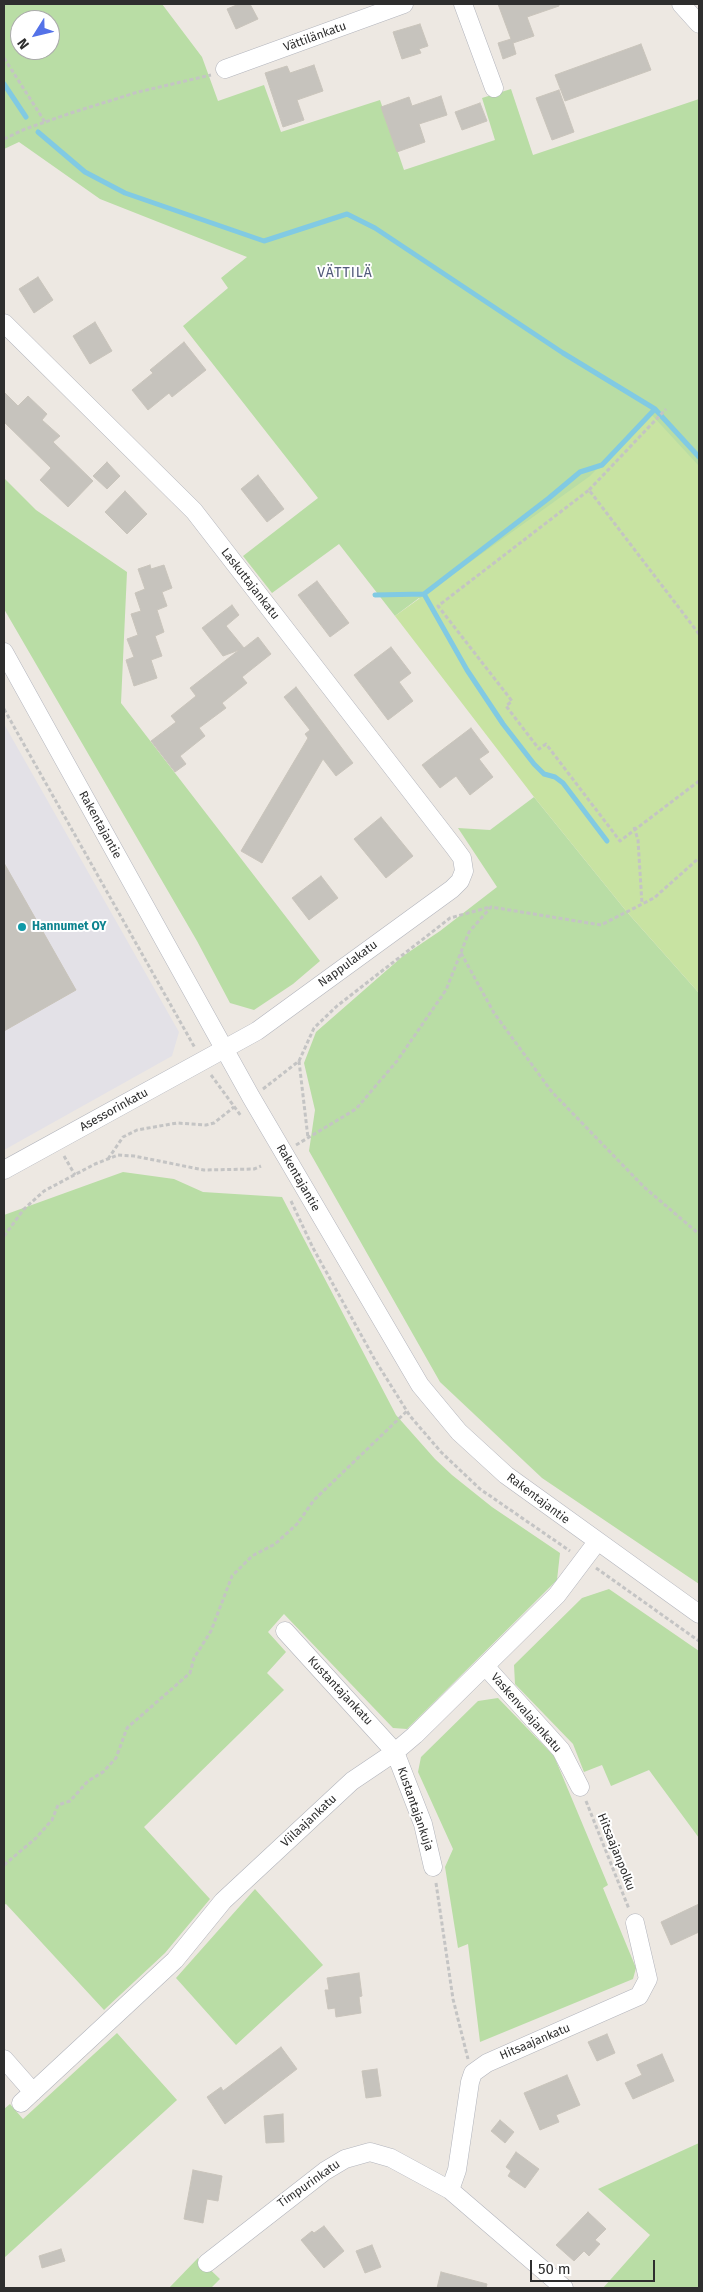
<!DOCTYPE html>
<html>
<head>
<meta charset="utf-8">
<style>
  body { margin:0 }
  #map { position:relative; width:703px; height:2292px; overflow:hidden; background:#ede8e2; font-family:"Fira Sans",sans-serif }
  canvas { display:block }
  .frame { position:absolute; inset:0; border:5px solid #2e2e2e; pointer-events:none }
  .north { position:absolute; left:10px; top:10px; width:50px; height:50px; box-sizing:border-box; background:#fff; border:1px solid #ababab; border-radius:50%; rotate:234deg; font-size:14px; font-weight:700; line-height:20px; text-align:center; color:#2e2e2e }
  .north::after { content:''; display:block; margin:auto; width:18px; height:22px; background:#5472e8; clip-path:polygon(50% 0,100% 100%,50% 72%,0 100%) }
  .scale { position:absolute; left:530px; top:2260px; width:125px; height:22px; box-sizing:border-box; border:2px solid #2e2e2e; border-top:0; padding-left:6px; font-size:15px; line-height:18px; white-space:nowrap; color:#2e2e2e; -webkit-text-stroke:4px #fff; paint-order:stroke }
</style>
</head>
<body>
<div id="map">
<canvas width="703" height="2292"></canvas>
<div class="frame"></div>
<div class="north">N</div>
<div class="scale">50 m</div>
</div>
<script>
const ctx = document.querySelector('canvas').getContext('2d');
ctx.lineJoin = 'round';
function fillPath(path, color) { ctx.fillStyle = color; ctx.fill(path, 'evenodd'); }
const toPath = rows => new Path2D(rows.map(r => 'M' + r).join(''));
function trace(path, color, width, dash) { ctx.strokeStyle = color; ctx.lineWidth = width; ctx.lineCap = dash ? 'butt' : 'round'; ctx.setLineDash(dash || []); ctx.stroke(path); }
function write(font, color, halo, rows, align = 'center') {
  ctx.font = font + ' "Fira Sans",sans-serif'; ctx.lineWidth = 4; ctx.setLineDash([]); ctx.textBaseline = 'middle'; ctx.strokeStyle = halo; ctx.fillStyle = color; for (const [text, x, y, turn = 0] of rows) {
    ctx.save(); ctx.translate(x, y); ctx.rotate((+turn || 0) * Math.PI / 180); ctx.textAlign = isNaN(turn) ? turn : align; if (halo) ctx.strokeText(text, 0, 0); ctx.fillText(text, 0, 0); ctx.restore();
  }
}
fillPath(toPath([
  [4,724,179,1032,172,1056,4,1150]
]), '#e3e1e7');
fillPath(toPath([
  [4,4,162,4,202,57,218,101,264,85,281,132,380,100,404,170,495,140,482,98,511,89,533,155,699,99,699,827,419,598,395,616,339,544,272,593,243,556,318,498,183,326,228,288,221,278,247,257,100,199,19,142,4,149],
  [20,20,50,20,50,50,20,50],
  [4,478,36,510,127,572,121,703,320,961,293,984,254,1010,230,1003,197,941,4,609],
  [534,797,627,912,699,993,699,1584,542,1478,440,1382,309,1151,315,1110,304,1063,316,1032,403,956,440,931,497,887,458,828,490,830],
  [123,1172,174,1179,203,1192,282,1197,396,1415,435,1459,452,1475,492,1507,560,1553,557,1580,407,1729,393,1728,284,1614,268,1632,286,1652,267,1673,284,1690,144,1827,210,1899,165,1953,104,2010,6,1904,4,1905,4,1215],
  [609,1589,699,1651,699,1838,649,1770,611,1786,602,1765,584,1772,573,1744,515,1684,514,1665,582,1598],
  [498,1698,554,1756,608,1885,603,1888,636,1968,633,1979,480,2042,468,1944,458,1948,445,1867,453,1849,418,1772,421,1757,478,1701],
  [255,1889,323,1965,236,2045,176,1978],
  [117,2033,177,2100,4,2258,4,2109,10,2104,23,2119],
  [699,2143,699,2288,603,2288,650,2235,598,2189],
  [198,2258,220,2279,211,2288,169,2288]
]), '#b9dda5');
fillPath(toPath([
  [651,414,699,466,699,993,627,912,534,797,395,616,590,476]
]), '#c8e3a2');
trace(toPath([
  [4,84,26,117],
  [38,132,85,172,125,193,264,241,347,214,375,228,563,353,655,409,699,457],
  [424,594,467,670,503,724,534,764,544,774,555,777,563,783,607,841],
  [375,595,424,594,549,498,580,472,602,465,655,409]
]), '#81cae3', 5);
const building = toPath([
  [239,4,250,4,258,19,236,29,227,9,239,4],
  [498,4,559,4,559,6,527,17,534,36,513,43,516,54,503,59,498,43,511,39,498,4],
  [420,24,428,46,419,49,421,53,402,59,393,32,420,24],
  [641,44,651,70,565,101,555,75,641,44],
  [314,65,323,91,297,100,304,120,283,127,265,73,287,66,290,73,314,65],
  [559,90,574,132,552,140,536,98,559,90],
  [441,96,447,115,419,124,425,142,397,152,381,107,409,97,412,106,441,96],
  [480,103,487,121,462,130,455,112,480,103],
  [38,277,53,300,34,313,19,289,38,277],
  [95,322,112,351,90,364,73,336,95,322],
  [184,342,206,370,172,397,169,393,148,410,132,390,153,373,150,370,184,342],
  [4,392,18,406,28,396,47,414,42,420,60,436,53,442,93,481,68,507,40,480,51,468,4,422,4,392],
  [107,462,120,476,107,489,93,476,107,462],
  [258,475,284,509,267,522,241,489,258,475],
  [125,491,147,514,127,534,105,512,125,491],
  [150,565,151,569,164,565,172,588,162,592,167,606,157,610,164,632,155,636,162,656,151,660,157,678,134,686,126,660,134,657,127,639,138,635,131,614,141,611,135,593,145,589,138,569,150,565],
  [317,581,349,623,330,637,298,595,317,581],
  [232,605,239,615,226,626,244,648,258,637,271,654,242,677,247,683,222,703,226,708,199,728,205,736,180,756,186,764,175,772,151,741,176,722,171,716,196,696,190,688,239,650,223,656,202,628,232,605],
  [391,647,411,673,399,682,413,701,388,720,354,675,391,647],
  [296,687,353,763,336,776,323,759,262,863,241,851,308,738,305,734,310,730,284,697,296,687],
  [471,728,489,752,479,759,493,777,470,795,456,776,440,788,422,765,471,728],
  [381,817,413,856,386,878,354,839,381,817],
  [4,863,76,990,4,1031,4,863],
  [321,876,338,898,309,920,292,898,321,876],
  [699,1904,699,1932,671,1945,661,1922,699,1904],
  [359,1973,362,1996,359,1997,361,2013,336,2017,335,2008,328,2009,325,1990,329,1990,327,1978,359,1973],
  [607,2034,615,2053,597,2061,588,2042,607,2034],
  [281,2047,297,2069,225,2124,207,2097,221,2087,223,2091,281,2047],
  [662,2054,674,2081,633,2099,625,2083,642,2075,637,2065,662,2054],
  [377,2069,381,2096,366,2098,362,2071,377,2069],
  [567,2075,580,2105,556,2115,559,2122,540,2130,524,2093,567,2075],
  [283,2114,284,2142,266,2143,264,2116,283,2114],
  [500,2120,514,2132,505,2143,491,2131,500,2120],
  [516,2152,539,2169,525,2188,508,2176,511,2171,506,2167,516,2152],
  [193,2170,222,2176,218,2201,207,2199,203,2223,184,2219,193,2170],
  [588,2212,606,2229,595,2240,600,2244,589,2256,584,2251,574,2261,556,2245,588,2212],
  [324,2226,344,2251,324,2268,301,2240,312,2231,314,2233,324,2226],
  [372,2245,381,2267,365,2273,356,2251,372,2245],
  [61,2249,65,2261,42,2268,39,2256,61,2249],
  [441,2272,487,2284,486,2288,437,2288,441,2272]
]);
fillPath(building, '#c6c3bd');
trace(building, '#c9c4bb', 1);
const minor = toPath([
  [463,4,494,88],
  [681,4,699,24],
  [225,69,404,4],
  [4,323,194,511,454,847,462,858,464,871,460,881,452,889,257,1031,4,1170],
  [4,652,251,1097,420,1385,459,1432,506,1475,699,1614],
  [285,1631,395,1752,423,1824,433,1867],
  [485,1666,561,1750,580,1787],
  [4,2059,33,2092],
  [21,2103,175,1960,223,1901,352,1781,395,1752,415,1735,557,1595,597,1542],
  [450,2190,457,2170,470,2082,473,2073,487,2063,639,1996,648,1979,635,1923],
  [207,2263,325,2171,345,2159,370,2152,391,2158,450,2190,564,2288]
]);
trace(minor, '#b2b4bc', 19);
trace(toPath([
  [4,58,45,122],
  [4,139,25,129,74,112,138,92,211,75],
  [589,490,666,409],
  [699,634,589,490,438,606,512,701,506,706,539,749,546,744,620,841,699,781],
  [4,709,195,1048],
  [634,827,638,840,642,904],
  [461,953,494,1013,552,1092,644,1187,699,1234],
  [299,1061,308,1138],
  [211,1075,241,1116],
  [263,1089,299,1061,314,1028,337,1006,450,918,490,907],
  [296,1145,356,1109,397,1061,446,990,469,932,491,907,601,925,654,898,699,858],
  [64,1156,75,1175],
  [108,1159,123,1137,137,1130,177,1123,206,1125,214,1123,234,1107],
  [291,1201,313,1248,375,1360,410,1416,441,1452,480,1489,570,1551],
  [4,1236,24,1209,44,1191,95,1164,118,1155,134,1156,204,1170,254,1169,261,1166],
  [596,1568,699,1641],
  [586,1801,629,1909],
  [4,1865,36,1838,52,1820,58,1805,70,1801,88,1781,103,1772,116,1758,127,1728,190,1673,194,1658,211,1631,232,1576,252,1556,275,1544,297,1524,314,1500,407,1411],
  [436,1883,453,1999,468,2059]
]), '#c4c4c4', 3, [4, 2.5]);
trace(minor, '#fff', 18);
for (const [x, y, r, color] of [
  [22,927,5,"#0f9aa8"]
]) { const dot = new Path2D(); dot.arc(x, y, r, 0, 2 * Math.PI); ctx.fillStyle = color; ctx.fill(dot); trace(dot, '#fff', 2); }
write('12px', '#2e2e2e', '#fff', [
  ["Vättilänkatu",315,37,-20],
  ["Laskuttajankatu",250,584,52],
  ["Rakentajantie",100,825,61],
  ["Nappulakatu",348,964,-36],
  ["Asessorinkatu",114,1110,-29],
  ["Rakentajantie",298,1178,60],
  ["Rakentajantie",538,1499,37],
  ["Kustantajankatu",340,1691,47],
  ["Vaskenvalajankatu",526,1713,49],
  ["Kustantajankuja",415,1809,71],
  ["Viilaajankatu",309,1821,-43],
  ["Hitsaajanpolku",616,1852,68],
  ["Hitsaajankatu",535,2042,-23],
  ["Timpurinkatu",309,2184,-35]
]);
write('bold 12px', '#0d838f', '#fff', [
  ["Hannumet OY",32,927]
], 'left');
ctx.letterSpacing = '1px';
write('14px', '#525a7a', '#fff', [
  ["VÄTTILÄ",345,273]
]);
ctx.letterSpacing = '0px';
</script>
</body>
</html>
